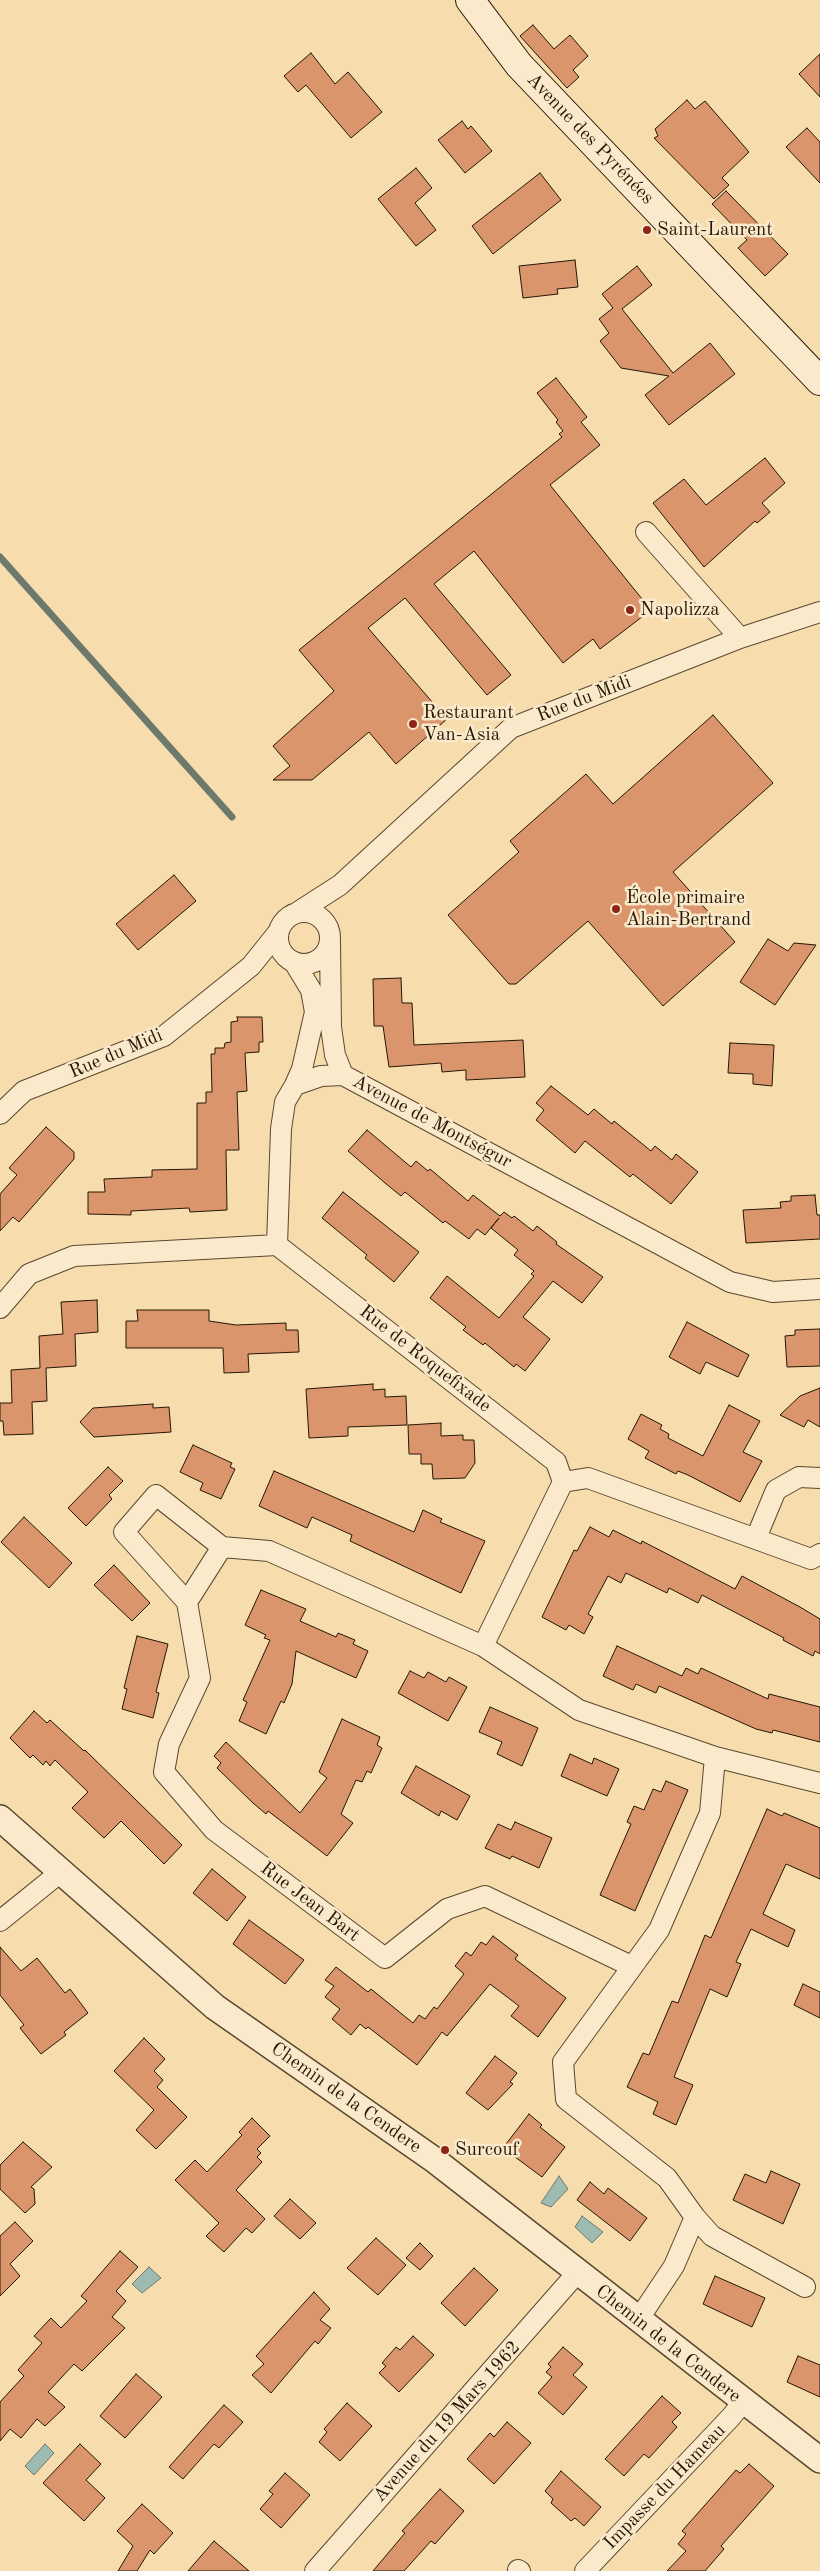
<!DOCTYPE html>
<html>
<head>
<meta charset="utf-8">
<style>
  body { margin:0 }
  canvas { display:block; background:#f7ddad }
</style>
</head>
<body>
<canvas width="820" height="2571"></canvas>
<script>
const ctx = document.querySelector('canvas').getContext('2d');
ctx.lineJoin = 'round';
function fillPath(path, color) { ctx.fillStyle = color; ctx.fill(path, 'evenodd'); }
const toPath = rows => new Path2D(rows.map(r => 'M' + r).join(''));
function trace(path, color, width, dash) { ctx.strokeStyle = color; ctx.lineWidth = width; ctx.lineCap = dash ? 'butt' : 'round'; ctx.setLineDash(dash || []); ctx.stroke(path); }
function write(font, color, halo, rows, align = 'center') {
  ctx.font = font + ' "Old Standard TT",serif'; ctx.lineWidth = 5; ctx.setLineDash([]); ctx.textBaseline = 'middle'; ctx.strokeStyle = halo; ctx.fillStyle = color; for (const [text, x, y, turn = 0] of rows) {
    ctx.save(); ctx.translate(x, y); ctx.rotate((+turn || 0) * Math.PI / 180); ctx.textAlign = isNaN(turn) ? turn : align; if (halo) ctx.strokeText(text, 0, 0); ctx.fillText(text, 0, 0); ctx.restore();
  }
}
const water = toPath([
  [559,2176,568,2189,551,2207,541,2203,559,2176],
  [582,2216,603,2232,592,2243,575,2227,582,2216],
  [149,2267,161,2278,142,2293,132,2284,149,2267],
  [45,2444,54,2453,34,2475,25,2466,45,2444]
]);
fillPath(water, '#9ebbb1');
trace(water, '#6d796c', 1);
trace(toPath([
  [0,557,232,817]
]), '#6d796c', 7);
const building = toPath([
  [533,25,554,49,570,35,588,56,573,70,579,77,567,88,520,36,533,25],
  [311,53,335,84,348,72,382,112,351,138,306,85,298,92,284,76,311,53],
  [820,54,820,97,799,74,820,54],
  [687,100,695,109,705,101,749,152,722,178,729,185,714,199,654,138,658,136,655,129,687,100],
  [462,121,468,129,471,126,492,151,465,173,438,140,462,121],
  [807,128,820,142,820,183,786,147,807,128],
  [416,168,432,188,415,203,436,230,416,246,378,199,416,168],
  [540,173,561,200,493,254,472,226,540,173],
  [726,191,788,254,765,276,738,248,747,240,712,204,726,191],
  [575,260,578,287,557,289,558,294,523,298,519,266,575,260],
  [637,266,652,285,622,309,673,373,710,343,735,374,669,425,645,395,669,376,621,368,600,341,609,333,599,319,613,308,602,294,637,266],
  [556,378,587,417,581,422,600,445,550,485,651,610,600,649,593,639,563,663,474,551,434,584,511,675,487,695,405,598,368,628,447,719,396,764,369,732,312,780,273,780,290,766,273,746,334,691,299,650,562,437,559,434,563,431,556,422,558,420,537,393,556,378],
  [765,458,785,483,762,503,770,512,757,523,755,521,704,567,653,503,684,479,706,505,765,458],
  [713,715,773,783,673,872,735,942,663,1006,588,921,516,984,509,984,448,915,519,852,510,841,586,774,613,804,713,715],
  [174,875,196,901,138,950,116,924,174,875],
  [768,939,788,951,794,943,816,945,775,1005,740,982,768,939],
  [401,978,402,1003,412,1003,414,1045,523,1040,525,1077,466,1080,466,1070,442,1072,441,1063,389,1067,383,1026,374,1026,373,979,401,978],
  [237,1017,262,1017,263,1042,259,1042,259,1052,245,1053,247,1091,237,1092,239,1150,226,1150,227,1210,190,1212,189,1208,131,1211,131,1215,88,1214,88,1192,105,1192,104,1179,152,1177,152,1170,197,1169,197,1103,206,1103,206,1092,212,1092,211,1054,215,1054,215,1048,224,1048,225,1043,231,1042,231,1022,238,1021,237,1017],
  [730,1043,774,1045,772,1086,753,1084,753,1074,728,1073,730,1043],
  [551,1086,588,1115,594,1109,612,1124,614,1121,651,1151,655,1146,672,1160,676,1154,698,1172,671,1204,633,1174,630,1177,585,1141,575,1153,536,1120,544,1110,536,1103,551,1086],
  [46,1127,74,1152,74,1159,19,1222,13,1217,0,1231,0,1194,17,1175,9,1168,46,1127],
  [367,1130,411,1167,416,1161,428,1171,430,1169,468,1201,473,1195,500,1216,504,1212,512,1218,514,1216,533,1231,537,1226,557,1242,556,1244,603,1277,582,1303,553,1281,523,1317,550,1339,525,1371,516,1364,514,1367,485,1343,483,1345,463,1330,466,1327,430,1298,447,1276,499,1318,534,1276,531,1274,534,1271,514,1255,518,1250,491,1228,499,1218,485,1235,477,1229,469,1239,445,1221,443,1223,405,1192,401,1196,385,1183,348,1151,367,1130],
  [343,1192,419,1252,394,1282,365,1258,367,1255,322,1218,343,1192],
  [815,1195,817,1215,820,1215,820,1239,746,1243,743,1210,781,1208,780,1202,791,1201,791,1196,815,1195],
  [97,1300,98,1332,75,1334,76,1366,46,1368,47,1401,32,1402,33,1434,4,1435,3,1421,0,1421,0,1403,12,1403,11,1370,40,1368,39,1336,63,1334,61,1302,97,1300],
  [137,1310,209,1310,209,1321,236,1325,286,1323,286,1330,298,1330,299,1352,248,1354,249,1372,224,1373,223,1348,126,1348,126,1321,138,1321,137,1310],
  [687,1322,749,1355,738,1377,706,1362,700,1374,669,1357,687,1322],
  [820,1329,820,1366,787,1367,785,1336,795,1335,795,1330,820,1329],
  [373,1384,373,1390,385,1389,385,1397,406,1396,407,1425,348,1427,348,1436,309,1438,306,1389,373,1384],
  [820,1388,820,1427,808,1420,804,1427,780,1415,800,1396,820,1388],
  [153,1404,153,1408,169,1407,171,1432,94,1437,80,1422,93,1408,153,1404],
  [729,1405,760,1421,743,1452,762,1461,740,1502,688,1475,678,1471,676,1474,645,1458,649,1451,628,1439,641,1414,662,1425,660,1429,669,1434,668,1438,703,1456,729,1405],
  [441,1423,441,1436,463,1435,463,1440,474,1440,475,1463,465,1478,433,1479,432,1464,421,1464,421,1454,409,1454,408,1425,441,1423],
  [193,1445,232,1463,230,1467,235,1469,221,1499,200,1490,203,1483,180,1472,193,1445],
  [108,1467,123,1481,109,1495,112,1499,86,1526,68,1508,108,1467],
  [274,1471,414,1532,423,1510,442,1519,440,1522,485,1541,461,1593,350,1541,352,1535,312,1517,307,1528,259,1506,274,1471],
  [24,1517,72,1563,49,1588,1,1542,24,1517],
  [590,1527,609,1537,613,1530,641,1544,642,1541,735,1589,742,1576,800,1607,820,1619,820,1654,815,1651,813,1656,783,1640,784,1638,702,1595,698,1603,669,1588,667,1593,626,1573,621,1583,608,1576,588,1614,593,1617,584,1634,569,1625,566,1630,542,1617,574,1550,577,1551,590,1527],
  [114,1565,150,1603,132,1621,94,1585,114,1565],
  [261,1590,306,1609,300,1621,336,1637,338,1633,355,1640,353,1644,368,1651,356,1678,296,1651,292,1684,284,1703,281,1701,266,1734,239,1721,247,1702,243,1700,270,1640,264,1638,266,1635,245,1625,261,1590],
  [137,1636,168,1644,156,1692,159,1693,153,1718,122,1709,127,1689,124,1688,137,1636],
  [617,1646,682,1676,686,1668,698,1674,701,1668,768,1699,769,1694,820,1707,820,1742,773,1730,772,1733,756,1729,659,1686,656,1693,636,1684,633,1690,603,1676,617,1646],
  [410,1671,424,1678,428,1672,446,1682,449,1677,467,1687,448,1721,398,1693,410,1671],
  [490,1707,538,1728,522,1766,497,1754,502,1742,479,1732,490,1707],
  [34,1711,47,1723,50,1720,84,1751,85,1750,182,1845,164,1864,121,1821,104,1838,72,1808,88,1792,55,1760,50,1766,46,1761,43,1765,33,1755,30,1758,10,1738,34,1711],
  [342,1719,380,1737,377,1745,382,1748,371,1773,367,1771,362,1782,356,1780,341,1814,353,1823,327,1856,268,1811,266,1814,253,1803,217,1768,221,1763,214,1756,226,1742,300,1813,327,1778,319,1772,342,1719],
  [570,1754,592,1764,594,1758,619,1769,607,1796,561,1776,570,1754],
  [416,1766,470,1796,457,1820,441,1811,439,1816,401,1793,416,1766],
  [666,1781,688,1790,635,1911,600,1895,631,1824,627,1822,634,1806,644,1810,653,1789,661,1792,666,1781],
  [767,1809,782,1816,784,1813,820,1828,820,1879,786,1864,763,1914,795,1930,788,1947,751,1929,736,1962,741,1964,727,1997,710,1989,674,2077,693,2085,676,2125,653,2114,658,2102,627,2087,643,2053,649,2055,672,2001,678,2003,705,1935,711,1938,767,1809],
  [515,1822,552,1838,539,1868,512,1856,510,1859,485,1848,498,1824,511,1830,515,1822],
  [212,1869,246,1897,227,1921,193,1893,212,1869],
  [249,1920,304,1960,285,1984,233,1944,249,1920],
  [493,1936,518,1955,515,1959,566,1998,538,2037,511,2016,519,2006,490,1984,447,2036,442,2032,417,2065,368,2027,366,2029,360,2024,351,2035,332,2019,340,2009,325,1997,334,1986,325,1980,336,1967,368,1992,371,1989,413,2023,419,2015,425,2019,434,2007,437,2009,464,1974,455,1966,466,1952,471,1956,481,1942,486,1945,493,1936],
  [0,1947,21,1971,37,1958,65,1993,70,1989,88,2013,64,2032,66,2035,41,2054,20,2028,24,2025,0,1995,0,1947],
  [803,1984,820,1992,820,2018,794,2005,803,1984],
  [144,2038,165,2059,154,2071,163,2080,157,2087,187,2117,156,2149,136,2130,154,2110,114,2071,144,2038],
  [495,2056,517,2073,510,2082,513,2084,488,2110,466,2093,495,2056],
  [529,2114,542,2125,540,2127,565,2147,542,2177,503,2148,529,2114],
  [252,2118,270,2136,257,2149,261,2153,257,2157,262,2162,236,2190,265,2219,252,2233,246,2228,224,2252,206,2236,219,2223,175,2180,195,2160,207,2172,242,2135,239,2132,252,2118],
  [23,2142,52,2167,31,2187,34,2189,35,2204,25,2213,0,2189,0,2165,23,2142],
  [771,2171,800,2184,783,2224,733,2200,745,2174,766,2183,771,2171],
  [590,2182,604,2194,608,2188,647,2218,630,2241,577,2200,590,2182],
  [290,2199,316,2223,300,2239,274,2216,290,2199],
  [15,2222,33,2241,10,2264,20,2276,0,2296,0,2236,15,2222],
  [376,2238,406,2265,378,2295,347,2268,376,2238],
  [420,2243,433,2256,420,2270,406,2258,420,2243],
  [120,2251,138,2267,116,2291,126,2301,112,2317,125,2328,82,2371,74,2364,48,2392,65,2407,45,2426,37,2419,21,2438,10,2429,0,2441,0,2402,24,2376,18,2370,42,2343,34,2336,51,2318,61,2328,87,2301,81,2296,120,2251],
  [474,2268,498,2290,465,2326,441,2303,474,2268],
  [715,2276,765,2298,752,2327,703,2304,715,2276],
  [314,2292,330,2309,320,2320,331,2328,318,2344,315,2341,271,2393,252,2375,264,2364,256,2356,314,2292],
  [413,2336,434,2355,399,2392,379,2373,386,2366,382,2363,396,2347,400,2350,413,2336],
  [563,2347,583,2364,573,2375,587,2387,563,2415,538,2393,552,2377,546,2372,551,2367,548,2364,563,2347],
  [798,2356,820,2365,820,2397,787,2382,798,2356],
  [136,2374,162,2397,125,2438,100,2416,136,2374],
  [662,2396,681,2413,672,2422,677,2427,649,2458,644,2454,624,2476,605,2459,662,2396],
  [347,2403,372,2426,340,2461,319,2442,327,2432,324,2429,347,2403],
  [224,2405,243,2422,219,2448,214,2444,183,2479,169,2467,224,2405],
  [507,2422,531,2443,494,2484,467,2459,490,2433,494,2437,507,2422],
  [80,2444,101,2464,86,2480,105,2498,84,2521,43,2483,80,2444],
  [749,2464,774,2486,721,2546,724,2549,705,2571,667,2571,686,2551,678,2544,686,2534,682,2531,736,2470,740,2473,749,2464],
  [561,2471,601,2507,584,2526,575,2518,571,2521,551,2503,553,2499,545,2491,561,2471],
  [285,2473,310,2495,281,2528,260,2509,273,2494,269,2491,285,2473],
  [440,2489,464,2511,435,2544,431,2541,404,2571,373,2571,405,2533,402,2531,440,2489],
  [142,2504,173,2533,154,2554,150,2550,137,2571,118,2571,133,2546,117,2531,142,2504],
  [214,2541,249,2571,188,2571,214,2541]
]);
fillPath(building, '#da956d');
trace(building, '#241605', 1);
const minor = toPath([
  [646,532,740,638],
  '278 938a26 26 0 1 1 52 0a26 26 0 1 1-52 0Z',
  [298,912,340,885,511,728,740,638,820,612],
  [330,942,331,1027,335,1055,343,1075],
  [294,962,311,990,315,1012,302,1069,295,1085],
  [0,1114,24,1091,164,1036,251,966,279,931],
  [277,1245,556,1462,563,1482],
  [0,1308,29,1274,74,1256,277,1245,281,1129,285,1102,295,1085,321,1076,343,1075,730,1282,773,1292,820,1289],
  [563,1482,483,1646,579,1710,715,1757,710,1813,659,1930,563,2062,566,2099,667,2178,695,2217,674,2266,638,2320],
  [563,1482,588,1478,811,1559,820,1554],
  [756,1538,776,1490,799,1477,820,1478],
  [187,1602,124,1532,156,1495,222,1547],
  [483,1646,269,1551,222,1547,187,1602,200,1678,169,1744,164,1772,214,1830,385,1958,447,1909,485,1896,631,1966],
  [715,1757,820,1783],
  [0,1921,62,1871],
  [695,2217,712,2236,805,2287],
  [518,2570,520,2571],
  [315,2571,577,2273],
  [585,2571,731,2417,743,2402]
]);
const tertiary = toPath([
  [0,1818,215,2007,433,2159,820,2460]
]);
const secondary = toPath([
  [470,0,519,65,820,381]
]);
trace(minor, '#59482f', 22);
trace(tertiary, '#59482f', 28);
trace(secondary, '#241605', 30);
trace(minor, '#fae9ca', 20);
trace(tertiary, '#fae9ca', 25);
trace(secondary, '#fae9ca', 28);
for (const [x, y, r, color] of [
  [647,230,5,"#8f2418"],
  [630,610,5,"#8f2418"],
  [413,724,5,"#8f2418"],
  [616,909,5,"#8f2418"],
  [445,2150,5,"#8f2418"]
]) { const dot = new Path2D(); dot.arc(x, y, r, 0, 2 * Math.PI); ctx.fillStyle = color; ctx.fill(dot); trace(dot, '#fae9ca', 2); }
write('19px', '#241605', '#fae9ca', [
  ["Avenue des Pyrénées",590,139,46],
  ["Rue du Midi",584,699,-21],
  ["Rue du Midi",116,1054,-23],
  ["Avenue de Montségur",432,1122,28],
  ["Rue de Roquefixade",425,1359,38],
  ["Rue Jean Bart",310,1902,37],
  ["Chemin de la Cendere",346,2098,35],
  ["Chemin de la Cendere",668,2344,38],
  ["Avenue du 19 Mars 1962",447,2422,-48],
  ["Impasse du Hameau",665,2487,-46]
]);
write('19px', '#241605', '#fae9ca', [
  ["Saint-Laurent",657,230],
  ["Napolizza",640,610],
  ["Restaurant",423,713],
  ["Van-Asia",423,735],
  ["École primaire",626,898],
  ["Alain-Bertrand",626,920],
  ["Surcouf",455,2150]
], 'left');
</script>
</body>
</html>
